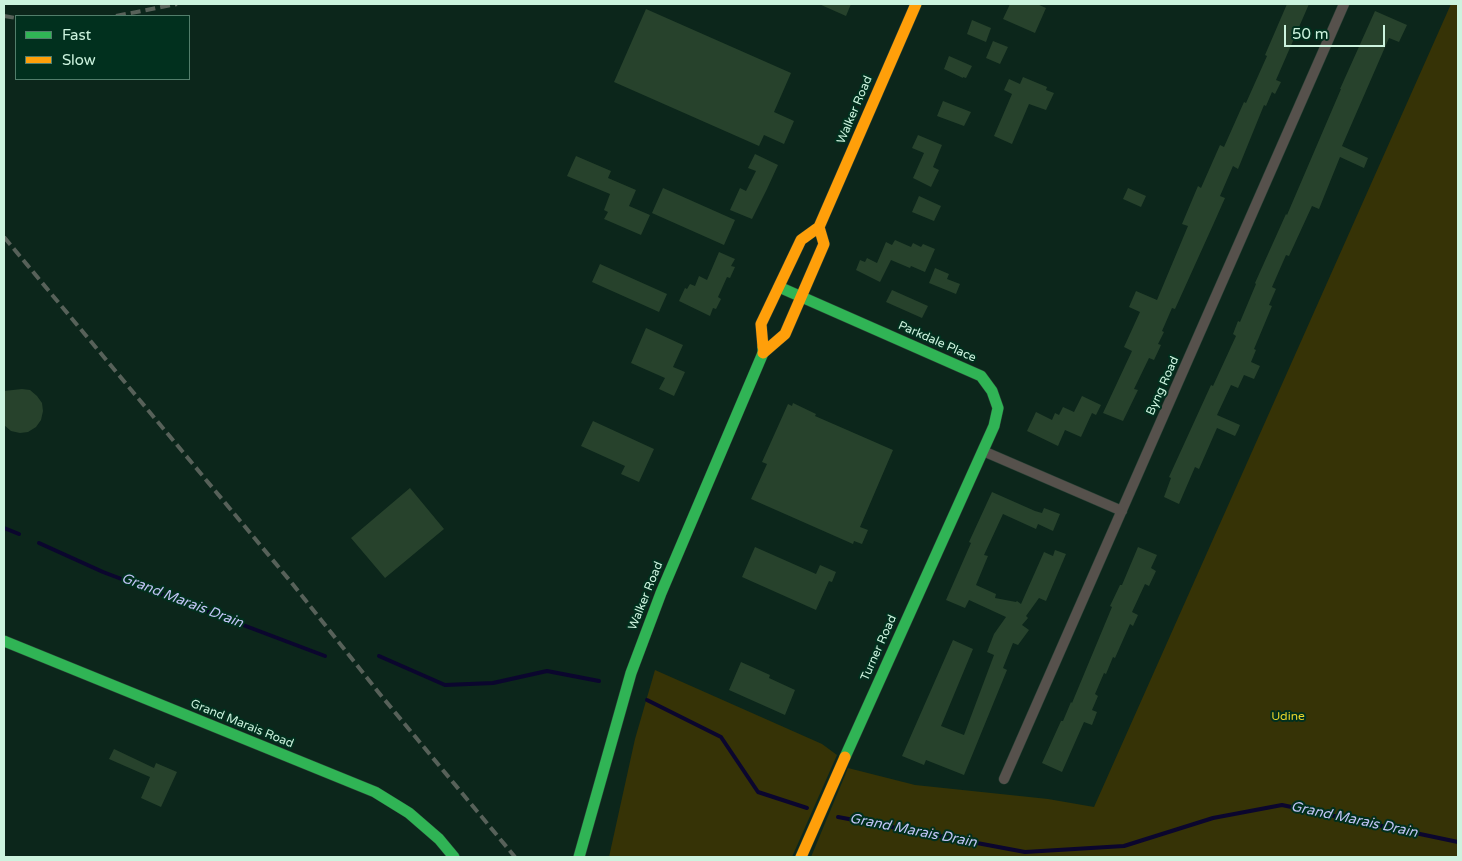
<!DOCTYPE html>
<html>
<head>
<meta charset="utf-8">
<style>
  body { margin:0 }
  #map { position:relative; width:1462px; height:861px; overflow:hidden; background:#0c261b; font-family:"Varela Round",sans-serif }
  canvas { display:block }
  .frame { position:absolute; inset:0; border:5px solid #ccf3de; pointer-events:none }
  .legend { position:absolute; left:15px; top:15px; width:175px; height:65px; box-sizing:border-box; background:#01301e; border:1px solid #527e6b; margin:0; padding:6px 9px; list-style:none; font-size:15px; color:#ccf3de }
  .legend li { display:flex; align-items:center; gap:10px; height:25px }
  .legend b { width:25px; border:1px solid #527e6b }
  .scale { position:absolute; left:1284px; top:25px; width:101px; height:22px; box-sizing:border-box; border:2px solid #ccf3de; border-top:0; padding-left:6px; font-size:15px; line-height:18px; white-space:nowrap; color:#ccf3de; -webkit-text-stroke:4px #01301e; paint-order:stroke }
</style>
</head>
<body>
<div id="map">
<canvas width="1462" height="861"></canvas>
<div class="frame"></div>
<ul class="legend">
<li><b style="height:6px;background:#30b455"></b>Fast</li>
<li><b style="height:6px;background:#ff9f0a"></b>Slow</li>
</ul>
<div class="scale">50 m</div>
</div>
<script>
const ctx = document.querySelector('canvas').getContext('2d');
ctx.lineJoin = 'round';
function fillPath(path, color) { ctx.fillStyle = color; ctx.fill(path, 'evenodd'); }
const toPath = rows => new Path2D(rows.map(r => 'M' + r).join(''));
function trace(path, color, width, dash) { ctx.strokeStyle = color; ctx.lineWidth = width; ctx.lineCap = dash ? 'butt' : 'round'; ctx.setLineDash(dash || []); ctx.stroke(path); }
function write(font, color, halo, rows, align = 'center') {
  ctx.font = font + ' "Varela Round",sans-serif'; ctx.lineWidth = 4; ctx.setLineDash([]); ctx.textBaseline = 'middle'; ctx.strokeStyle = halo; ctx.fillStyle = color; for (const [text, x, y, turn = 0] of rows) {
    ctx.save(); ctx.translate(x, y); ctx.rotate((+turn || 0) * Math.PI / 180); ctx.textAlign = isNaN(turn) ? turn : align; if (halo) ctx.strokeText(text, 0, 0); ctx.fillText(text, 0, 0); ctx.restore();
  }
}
fillPath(toPath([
  [1451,4,1458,4,1458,857,811,857,848,768,915,785,1048,799,1094,807],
  [655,670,822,744,837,755,792,857,609,857,635,739]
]), '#363306');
trace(toPath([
  [4,528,19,534],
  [39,543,103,572,325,656],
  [379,656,445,685,493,683,547,671,599,681],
  [647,700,721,737,758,792,807,808],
  [838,817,1025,852,1124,846,1213,818,1282,805,1458,842]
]), '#0b062e', 4);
fillPath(toPath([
  [819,4,851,4,846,16],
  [1010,4,1037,4,1046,8,1035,33,1003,19],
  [1287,4,1309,4,1276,80,1281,82,1275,94,1272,92,1266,106,1264,105,1238,169,1233,166,1220,196,1225,198,1213,225,1175,309,1172,308,1162,331,1164,332,1158,344,1161,345,1154,360,1149,358,1134,389,1138,390,1123,421,1103,413,1132,351,1124,347,1140,312,1129,307,1136,291,1157,300,1188,226,1182,224,1198,186,1201,188,1220,145,1224,147,1244,102,1246,103,1267,56,1265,55],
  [646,9,791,73,774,112,794,121,784,144,764,135,759,146,614,82],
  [1375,11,1407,25,1399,42,1389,38,1342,146,1368,158,1364,168,1340,157,1319,209,1312,206,1289,256,1286,255,1272,287,1276,289,1269,305,1272,306,1254,349,1256,350,1251,362,1260,366,1254,379,1244,375,1238,388,1231,385,1217,415,1240,425,1238,430,1235,436,1217,428,1199,469,1195,467,1179,504,1164,497,1171,478,1169,477,1211,385,1213,386,1236,336,1233,334,1238,321,1240,322,1256,284,1255,283,1286,214,1287,215,1341,89,1340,89],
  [972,20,991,28,986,42,967,34],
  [993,41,1008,47,1000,64,986,58],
  [949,56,972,66,966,78,963,77,963,78,944,69],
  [1023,77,1047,87,1046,90,1054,93,1046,110,1029,104,1012,144,994,136,1012,94,1004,90,1009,79,1020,84],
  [943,101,971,112,964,126,937,116],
  [918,135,942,145,933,167,939,170,931,187,913,178,924,153,912,148],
  [755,154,778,165,767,189,752,219,730,210,740,188,746,191,756,171,748,168],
  [576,156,611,171,608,178,636,190,629,206,650,215,641,235,604,219,608,212,604,210,610,194,567,176],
  [663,188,735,220,724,245,652,213],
  [1128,188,1146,196,1141,207,1123,199],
  [919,196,941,206,934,221,912,212],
  [895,240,911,247,913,243,921,247,923,244,935,249,925,272,911,266,910,268,891,260,880,282,856,270,860,260,865,262,867,258,877,263,886,242,892,245],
  [719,252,735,259,731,266,735,267,730,278,727,277,718,297,721,299,716,309,713,308,710,316,679,301,685,288,687,289,690,284,695,286,699,276,707,280],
  [600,264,667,294,659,312,592,282],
  [935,268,949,274,947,279,960,284,956,294,929,283],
  [892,290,928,306,922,318,886,302],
  [646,328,683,345,673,367,685,372,674,396,659,389,665,378,631,363],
  [22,389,30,390,37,396,42,403,43,411,41,420,36,427,28,432,20,433,11,431,4,425,4,391],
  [1082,396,1101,405,1096,415,1092,413,1081,437,1065,430,1058,446,1027,431,1036,412,1052,420,1055,413,1059,415,1063,407,1074,412],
  [793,403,816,414,815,416,893,450,860,527,868,530,862,544,854,541,853,544,751,499,767,464,762,462,788,404,792,406],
  [593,421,654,449,639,482,621,474,625,466,581,446],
  [410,488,444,529,385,578,351,538],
  [992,492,1035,511,1042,513,1044,508,1060,514,1053,531,1038,524,1036,529,1003,514,984,555,988,556,976,585,996,594,995,598,1016,602,1017,601,1021,604,1044,552,1053,556,1055,550,1066,554,1046,601,1039,598,1026,616,1028,618,1022,625,1029,630,1018,645,1013,643,1003,668,1007,670,964,775,926,760,924,765,902,756,953,640,973,649,941,726,964,735,994,655,987,652,994,634,1006,617,969,600,965,608,946,600,971,543,969,542],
  [755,547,816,574,820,565,836,572,832,582,829,581,816,610,742,577],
  [1138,547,1157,555,1151,568,1156,571,1149,586,1145,584,1132,612,1138,615,1133,626,1130,624,1115,658,1113,657,1106,674,1104,673,1095,694,1098,696,1092,710,1097,712,1092,725,1084,722,1062,772,1042,763,1061,721,1063,721,1071,702,1072,703,1112,607,1110,606,1120,585,1122,585],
  [741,662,770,675,769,678,795,690,785,715,729,690],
  [114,749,154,768,156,763,177,772,161,807,141,798,150,777,109,759]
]), '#27422c');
const street = toPath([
  [983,451,1122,511],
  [1004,779,1344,4]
]);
const fast = toPath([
  [779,287,981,376,992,391,998,408,994,426,845,757],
  [4,641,375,792,409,813,439,839,454,857],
  [579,857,631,673,661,593,763,353,763,347]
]);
const slow = toPath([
  [763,347,761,324,801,240,819,227,916,4],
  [763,353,785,334,824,244,819,227],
  [801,857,845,757]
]);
trace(street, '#294035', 11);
trace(fast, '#294035', 12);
trace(slow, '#294035', 12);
trace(street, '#56514c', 10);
trace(fast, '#30b455', 11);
trace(slow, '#ff9f0a', 11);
trace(toPath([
  [4,16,16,18],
  [116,16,177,4],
  [4,237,291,582,379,693,515,857]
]), '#576159', 4, [10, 5]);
write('12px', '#ccf3de', '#01301e', [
  ["Walker Road",855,110,-67],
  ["Parkdale Place",937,342,24],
  ["Byng Road",1163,386,-66],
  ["Walker Road",646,596,-68],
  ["Turner Road",879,648,-66],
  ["Grand Marais Road",242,724,22]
]);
write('12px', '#e8d42b', '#01301e', [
  ["Udine",1288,717]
]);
write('italic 14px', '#c1c4f5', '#01301e', [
  ["Grand Marais Drain",182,601,21],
  ["Grand Marais Drain",1354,820,12],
  ["Grand Marais Drain",913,831,11]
]);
</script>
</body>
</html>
